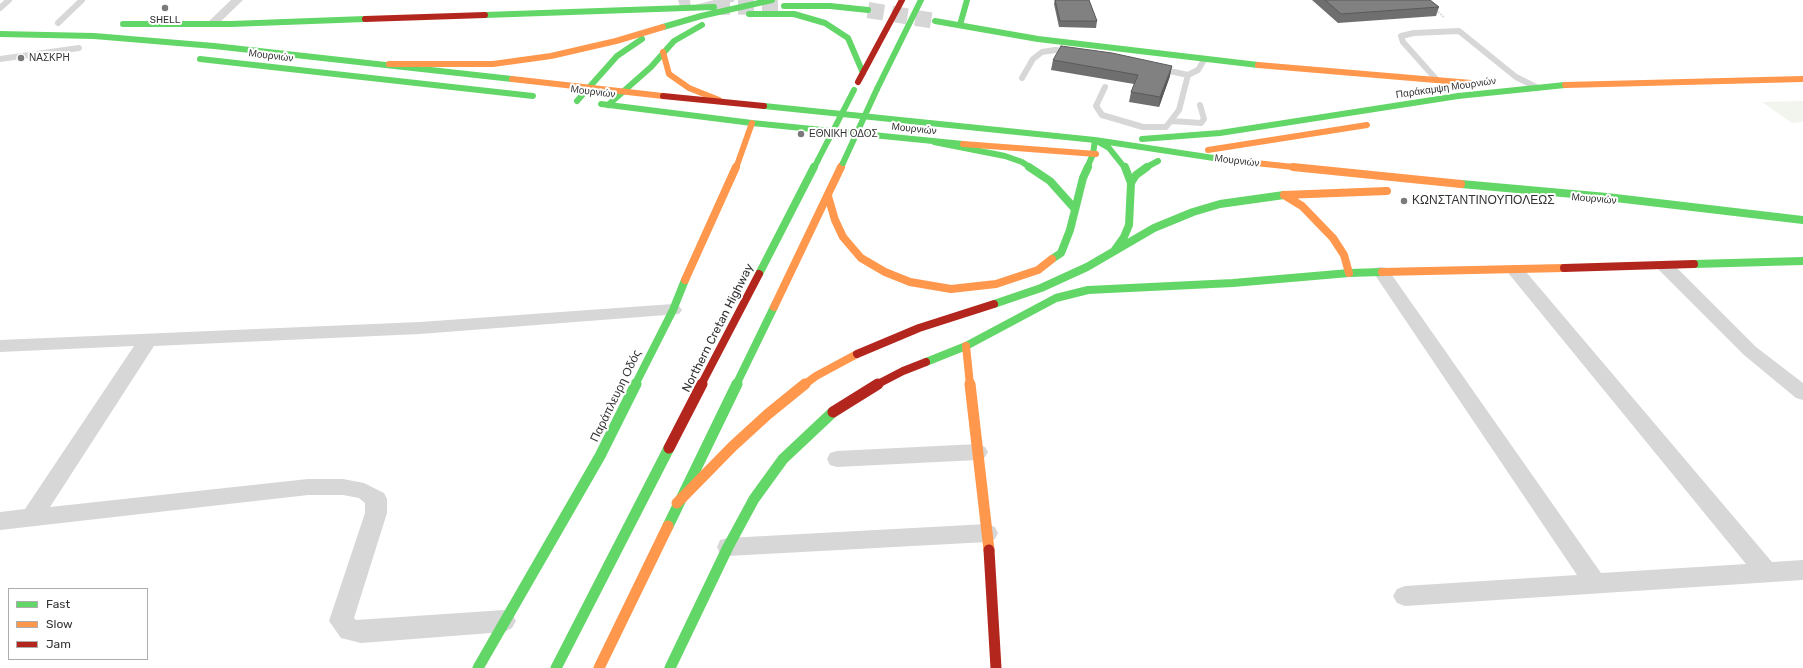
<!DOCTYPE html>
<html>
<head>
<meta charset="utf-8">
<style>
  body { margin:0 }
  #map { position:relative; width:1803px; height:668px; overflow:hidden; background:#fff; font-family:Rubik,sans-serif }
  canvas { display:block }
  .legend { position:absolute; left:8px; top:588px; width:140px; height:72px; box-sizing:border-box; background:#fff; border:1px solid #adadad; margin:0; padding:5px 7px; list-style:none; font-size:12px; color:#333 }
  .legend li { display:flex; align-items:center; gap:8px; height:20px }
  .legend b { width:20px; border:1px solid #adadad }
</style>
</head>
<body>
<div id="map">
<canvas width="1803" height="668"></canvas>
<ul class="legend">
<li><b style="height:5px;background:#63d668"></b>Fast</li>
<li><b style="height:5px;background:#ff974d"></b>Slow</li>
<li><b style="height:5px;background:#b3261e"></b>Jam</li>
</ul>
</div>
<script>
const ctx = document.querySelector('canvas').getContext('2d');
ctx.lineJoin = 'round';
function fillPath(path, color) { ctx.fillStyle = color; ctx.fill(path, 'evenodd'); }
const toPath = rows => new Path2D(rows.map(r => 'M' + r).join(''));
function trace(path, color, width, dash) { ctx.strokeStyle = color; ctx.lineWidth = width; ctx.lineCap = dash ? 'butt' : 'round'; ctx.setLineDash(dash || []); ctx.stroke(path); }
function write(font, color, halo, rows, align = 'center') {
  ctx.font = font + ' Rubik,sans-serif'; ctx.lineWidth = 4; ctx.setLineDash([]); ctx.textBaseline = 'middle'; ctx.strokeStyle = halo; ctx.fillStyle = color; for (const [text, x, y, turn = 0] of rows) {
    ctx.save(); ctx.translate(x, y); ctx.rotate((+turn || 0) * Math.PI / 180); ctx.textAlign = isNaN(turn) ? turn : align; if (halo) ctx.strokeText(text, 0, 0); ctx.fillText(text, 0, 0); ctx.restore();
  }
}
fillPath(toPath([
  [1803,101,1803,122,1792,123,1762,102]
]), '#f1f5ed');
trace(toPath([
  [714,7,784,6],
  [868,10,935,21]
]), '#d6d6d6', 16, [16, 8]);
trace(toPath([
  [1436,10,1445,18]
]), '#d6d6d6', 2, [1.5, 1.5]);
trace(toPath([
  [0,8,9,0],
  [58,23,82,0],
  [0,59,79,48],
  [1160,69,1188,75],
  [1022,78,1033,59,1042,52,1055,50,1070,52],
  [1436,79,1403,42,1401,36,1414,33,1459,31,1516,77,1536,87],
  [1105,87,1096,106,1102,115,1143,127,1166,127,1179,110,1188,75,1198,70,1204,60],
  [1172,121,1201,123,1204,119,1200,105]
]), '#d7d7d7', 6);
fillPath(toPath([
  [231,0,243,0,215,27,207,27,205,25,207,23,231,0],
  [678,0,690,0,691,8,689,10,681,10,678,0],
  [714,0,735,0,733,2,699,10,693,7,695,5,714,0],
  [1665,261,1671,262,1756,347,1803,383,1803,400,1796,398,1744,355,1659,270,1657,266,1659,262,1665,261],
  [1515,265,1521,266,1772,562,1803,560,1803,580,1405,606,1397,603,1393,596,1397,589,1405,586,1577,575,1373,272,1375,268,1381,267,1387,268,1601,573,1746,564,1509,274,1507,270,1509,266,1515,265],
  [673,304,679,306,682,310,679,314,420,334,154,346,50,507,308,479,343,479,364,483,384,493,387,499,387,513,354,618,356,620,504,610,512,614,516,621,512,628,504,632,361,643,341,638,329,621,365,513,365,503,359,498,343,495,308,495,0,530,0,512,25,509,134,346,0,352,0,340,420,322,673,304],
  [978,444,985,447,988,452,985,457,978,460,837,467,830,465,827,459,830,453,837,451,978,444],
  [987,524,995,527,998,533,995,539,987,542,728,556,720,554,717,547,720,540,728,538,987,524]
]), '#d7d7d7');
trace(toPath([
  [784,6,830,6,868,10],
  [749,14,794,14,825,23,848,38,863,73],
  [485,15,714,7],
  [935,21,1038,39,1258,65],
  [123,24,231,24,365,19],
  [960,25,967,0],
  [663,27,701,16,772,0],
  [0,34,94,36,214,46,512,79],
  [200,59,533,96],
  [877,89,921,0],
  [577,101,617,56,642,39],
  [601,104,752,123,963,144],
  [608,105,651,67,674,41,702,25],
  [764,106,1095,140,1227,160],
  [1142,139,1220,133,1458,96,1565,85],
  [934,142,1005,156,1022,162,1031,168],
  [814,168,818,160],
  [1087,168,1093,154,1095,140,1109,148,1125,168],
  [1145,168,1158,161]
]), '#63d668', 6);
trace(toPath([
  [1029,167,1050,181,1075,209],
  [1131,183,1136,175,1147,167],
  [1461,184,1607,197,1803,220],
  [1114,251,1124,237,1129,225,1131,183,1125,167],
  [1052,259,1061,253,1070,230,1083,178,1088,167],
  [1694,264,1803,261],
  [759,274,814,167],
  [994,304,1041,288,1087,267,1154,228,1193,212,1220,204,1284,195],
  [926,362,966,346,1056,298,1088,290,1233,283,1349,273,1382,272],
  [635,385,673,310,685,280],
  [736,385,774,307]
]), '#63d668', 8);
trace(toPath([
  [668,526,737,384],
  [478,668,600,456,636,384],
  [556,668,669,448],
  [670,668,728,547,754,499,783,459,833,412]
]), '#63d668', 11);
trace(toPath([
  [663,52,669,74,689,88,719,100],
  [389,64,493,64,551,56,616,41,663,27],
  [1258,65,1483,84],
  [512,79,663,96],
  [1565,85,1803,79],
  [963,144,1096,154],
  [1208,150,1367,125],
  [1227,160,1303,168],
  [736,168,752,123],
  [841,168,843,163]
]), '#ff974d', 6);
trace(toPath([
  [1293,167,1461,184],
  [1284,195,1302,206,1333,238,1344,255,1349,273],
  [1284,195,1387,191],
  [828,196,835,220,843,237,861,258,885,272,910,282,951,289,996,284,1038,270,1052,259],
  [1382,272,1564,268],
  [685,280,736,167],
  [774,307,841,167],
  [966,346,970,385],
  [804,385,816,376,857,354]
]), '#ff974d', 8);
trace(toPath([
  [970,384,989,550],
  [677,503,733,446,768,414,805,384],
  [599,668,668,526]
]), '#ff974d', 11);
trace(toPath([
  [365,19,485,15],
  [858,82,902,0],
  [663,96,764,106]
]), '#b3261e', 6);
trace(toPath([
  [1564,268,1694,264],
  [857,354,919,328,994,304],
  [701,385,759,274],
  [876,385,903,371,926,362]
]), '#b3261e', 8);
trace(toPath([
  [833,412,878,384],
  [669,448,702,384],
  [989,550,996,668]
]), '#b3261e', 11);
trace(toPath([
  [818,160,854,90],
  [843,163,877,89]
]), '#63d668', 6);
fillPath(toPath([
  [1055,0,1089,0,1097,21,1096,28,1059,27,1054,4],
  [1312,0,1430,0,1439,7,1436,16,1338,23],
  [1053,60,1170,76,1159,107,1129,102,1131,92,1134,84,1051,70]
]), '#6f6f6f');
fillPath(toPath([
  [1172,66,1170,76,1159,107,1160,97]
]), '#5a5a5a');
const building = toPath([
  [1055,0,1089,0,1097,21,1060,21,1055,0],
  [1325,0,1430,0,1439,7,1341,14,1325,0],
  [1061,46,1112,53,1172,66,1160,97,1131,92,1138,75,1053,60,1061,46]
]);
fillPath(building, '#818181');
trace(building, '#5a5a5a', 1);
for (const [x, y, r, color] of [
  [165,8,4,"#7a7a7a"],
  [21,58,4,"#7a7a7a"],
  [801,134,4,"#7a7a7a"],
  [1404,201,4,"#7a7a7a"]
]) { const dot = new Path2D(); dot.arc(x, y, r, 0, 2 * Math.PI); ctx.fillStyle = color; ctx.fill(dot); trace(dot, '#fff', 1.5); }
write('10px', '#333', '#fff', [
  ["SHELL",165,20,"center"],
  ["ΝΑΣΚΡΗ",29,58],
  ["ΕΘΝΙΚΗ ΟΔΟΣ",809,134]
], 'left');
write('10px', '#333', '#fff', [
  ["Μουρνιών",271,56,7],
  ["Παράκαμψη Μουρνιών",1446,88,-8],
  ["Μουρνιών",593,92,7],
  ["Μουρνιών",914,129,6],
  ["Μουρνιών",1237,161,7],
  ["Μουρνιών",1594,199,5]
]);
write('12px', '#333', '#fff', [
  ["ΚΩΝΣΤΑΝΤΙΝΟΥΠΟΛΕΩΣ",1412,201]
], 'left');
write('12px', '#333', '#fff', [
  ["Northern Cretan Highway",718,328,-63],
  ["Παράπλευρη Οδός",616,396,-64]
]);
</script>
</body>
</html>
